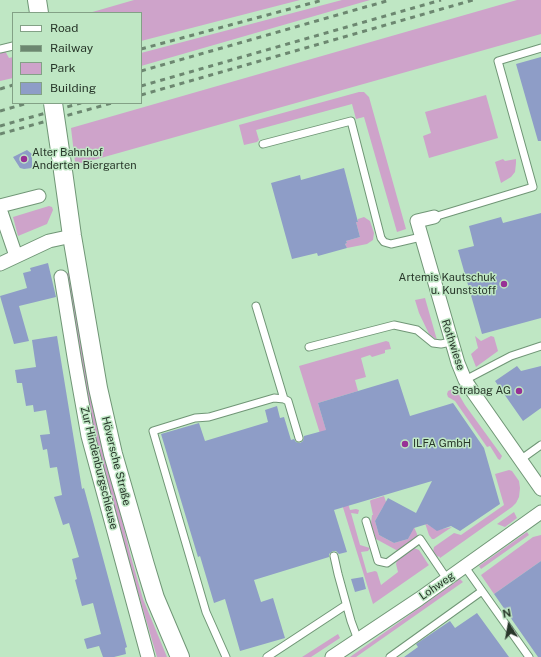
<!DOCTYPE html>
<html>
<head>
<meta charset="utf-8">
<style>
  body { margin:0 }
  #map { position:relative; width:541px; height:657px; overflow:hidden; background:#bfe7c4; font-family:"Public Sans",sans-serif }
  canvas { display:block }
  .legend { position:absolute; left:12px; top:12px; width:130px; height:92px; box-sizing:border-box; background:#bfe7c4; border:1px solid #83a186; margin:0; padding:5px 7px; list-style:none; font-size:12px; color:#28372a }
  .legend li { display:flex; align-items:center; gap:8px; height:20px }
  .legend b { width:20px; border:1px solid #83a186 }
  .north { position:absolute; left:489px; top:605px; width:40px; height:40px; -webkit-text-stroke:3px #bfe7c4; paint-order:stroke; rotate:349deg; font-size:11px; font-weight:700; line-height:16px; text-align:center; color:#28372a }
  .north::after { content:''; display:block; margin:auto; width:14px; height:18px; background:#28372a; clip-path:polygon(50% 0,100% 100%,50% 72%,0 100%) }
</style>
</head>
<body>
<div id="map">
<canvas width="541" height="657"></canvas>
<ul class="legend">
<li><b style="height:5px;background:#fff"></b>Road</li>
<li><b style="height:5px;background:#6c8770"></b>Railway</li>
<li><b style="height:11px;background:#cea3ca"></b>Park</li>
<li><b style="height:11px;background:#8e9dc7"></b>Building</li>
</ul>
<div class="north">N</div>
</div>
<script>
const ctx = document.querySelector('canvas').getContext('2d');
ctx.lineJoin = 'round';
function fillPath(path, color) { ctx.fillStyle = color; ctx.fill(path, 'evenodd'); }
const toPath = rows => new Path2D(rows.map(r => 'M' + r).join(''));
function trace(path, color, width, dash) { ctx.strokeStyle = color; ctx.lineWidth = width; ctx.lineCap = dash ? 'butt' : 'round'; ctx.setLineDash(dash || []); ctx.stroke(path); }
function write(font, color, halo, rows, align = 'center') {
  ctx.font = font + ' "Public Sans",sans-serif'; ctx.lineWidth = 3; ctx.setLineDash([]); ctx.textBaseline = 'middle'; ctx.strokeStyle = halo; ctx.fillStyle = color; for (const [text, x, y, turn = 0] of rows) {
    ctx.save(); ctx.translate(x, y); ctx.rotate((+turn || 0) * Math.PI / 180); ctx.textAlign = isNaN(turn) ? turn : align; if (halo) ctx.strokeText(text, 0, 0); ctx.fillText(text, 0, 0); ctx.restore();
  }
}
fillPath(toPath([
  [134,0,300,0,141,41,141,13,89,13],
  [342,0,370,0,141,66,141,53],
  [517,0,541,0,541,34,83,163,75,162,71,128],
  [4,49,9,58,13,57,13,78,0,81,0,50],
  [359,92,364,92,369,97,406,229,397,232,364,117,356,119,352,104,256,130,259,140,257,142,244,145,239,125],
  [486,95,498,138,429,158,423,136,431,133,425,112],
  [503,159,505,161,516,159,516,163,515,172,511,177,501,183,495,162],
  [49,206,52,207,53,210,47,224,18,236,13,217],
  [364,217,370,221,374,233,373,240,367,244,347,248,345,244,347,243,346,241,360,237,356,222,358,222,358,219],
  [66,273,69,273,70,279,80,338,93,401,131,557,143,599,167,657,157,657,121,535,96,443,89,411],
  [425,298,437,340,429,334,419,313,415,300],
  [475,336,481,341,491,336,494,337,498,351,476,367,471,354,478,348],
  [386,341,389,342,391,349,385,350,385,353,372,357,370,355,361,358,366,377,355,380,358,391,318,403,350,510,356,509,359,510,358,514,351,513,360,545,370,548,368,551,361,552,367,573,375,571,377,572,381,585,398,572,396,564,397,560,414,548,419,550,428,564,429,565,373,604,299,366],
  [455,388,465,405,502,456,500,460,498,459,490,446,487,447,455,401,448,397,447,394,448,391],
  [509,470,512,471,519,481,520,488,519,497,516,503,512,507,440,558,439,556,438,557,433,552,434,547,454,533,461,535,504,505,495,474],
  [384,496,387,505,383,507,375,521,379,535,394,543,408,539,414,527,417,534,417,537,398,551,376,539,371,524,372,515,373,515,370,501,371,500],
  [514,512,517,518,505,527,497,524],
  [425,523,437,530,452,527,434,539,432,539,429,535],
  [527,532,529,535,481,569,479,566],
  [541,535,541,561,494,594,481,575,533,537],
  [460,579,463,582,356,657,350,657],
  [338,634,340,638,311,657,302,657]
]), '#cea3ca');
fillPath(toPath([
  [541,57,541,141,538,141,516,64],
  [27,150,32,154,32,168,24,169,20,168,13,157],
  [344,168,358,222,356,222,360,237,346,241,347,243,345,244,347,248,318,256,317,253,292,259,271,183,300,175,301,180],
  [541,213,541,318,482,334,458,250,474,246,469,226,501,217,503,223],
  [48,263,56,297,19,306,29,341,14,344,0,296,27,288,23,273,31,271,30,268],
  [57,336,82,489,84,488,127,647,125,648,126,654,114,657,103,657,99,646,87,649,84,639,101,634,93,603,82,606,75,580,77,579,72,559,79,557,69,523,63,525,54,497,62,495,57,467,50,468,47,449,43,450,40,435,50,434,46,410,34,412,33,405,26,406,22,383,17,383,15,370,36,367,32,340],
  [517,366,521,371,541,366,541,408,523,421,495,381],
  [398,379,410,416,453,403,484,448,500,504,460,531,451,526,437,531,427,524,414,528,408,539,394,543,379,535,375,521,388,498,416,513,432,481,334,510,347,552,339,554,336,551,333,551,329,554,329,557,254,580,261,602,273,598,285,638,240,651,225,599,214,603,200,556,198,557,161,434,199,423,205,441,268,422,265,410,277,406,280,418,284,417,291,440,294,439,296,442,300,443,303,441,304,436,326,430,318,403],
  [541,561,541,657,538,657,494,594],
  [363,577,366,589,355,592,351,579],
  [477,613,509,657,404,657,418,647,416,644,450,621,455,628]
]), '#8e9dc7');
const service = toPath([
  [0,49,13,46],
  [263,144,351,121,381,238,384,242,391,244,421,237],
  [434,217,533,187,498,61,541,48],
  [256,306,284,399],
  [309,347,394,325,417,330,433,343,441,344,451,342],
  [465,380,511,356,541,346],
  [520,460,541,445],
  [366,521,378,561,387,563,420,539,447,579],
  [334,556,338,574,351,621,358,640],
  [465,567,529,657],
  [226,657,206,612,153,431,195,418,209,417,274,398,284,399,288,401,299,438],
  [267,657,346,605],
  [390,657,482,591]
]);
const minor = toPath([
  [0,206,39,196],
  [0,209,16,256],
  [434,217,417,221,458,363,465,380,473,392,541,489],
  [0,264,49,241,72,236],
  [61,277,75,363,88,436,148,657],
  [332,657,419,599,541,512]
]);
const secondary = toPath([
  [37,0,39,13],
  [62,164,72,236,98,388,113,454,145,565,155,598,180,657]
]);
trace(service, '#709676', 9);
trace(minor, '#709676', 15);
trace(secondary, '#709676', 20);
trace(service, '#fff', 7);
trace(minor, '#fff', 13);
trace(secondary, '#fff', 18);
trace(toPath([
  [141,49,323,0],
  [141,71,390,0],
  [141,86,441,0],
  [0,89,13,85],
  [141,95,473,0],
  [0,111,28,103],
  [0,126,81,103],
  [0,134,112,103]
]), '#6c8770', 3, [5, 5]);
const secondaryBridge = toPath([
  [53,103,62,164]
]);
trace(secondaryBridge, '#709676', 20, []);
trace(secondaryBridge, '#fff', 18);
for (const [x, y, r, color] of [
  [24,159,4,"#983195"],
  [504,284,4,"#983195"],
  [519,391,4,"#983195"],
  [405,444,4,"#983195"]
]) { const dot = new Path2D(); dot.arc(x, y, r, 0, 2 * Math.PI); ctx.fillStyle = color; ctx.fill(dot); trace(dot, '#bfe7c4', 1.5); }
write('11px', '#28372a', '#bfe7c4', [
  ["Alter Bahnhof",32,153],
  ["Anderten Biergarten",32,166],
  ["Artemis Kautschuk",496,278,"right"],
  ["u. Kunststoff",496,291,"right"],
  ["Strabag AG",511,391,"right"],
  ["ILFA GmbH",413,444]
], 'left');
write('11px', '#28372a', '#bfe7c4', [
  ["Rothwiese",453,345,72],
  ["Höversche Straße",116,461,76],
  ["Zur Hindenburgschleuse",99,468,76],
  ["Lohweg",437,586,-35]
]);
</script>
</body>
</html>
